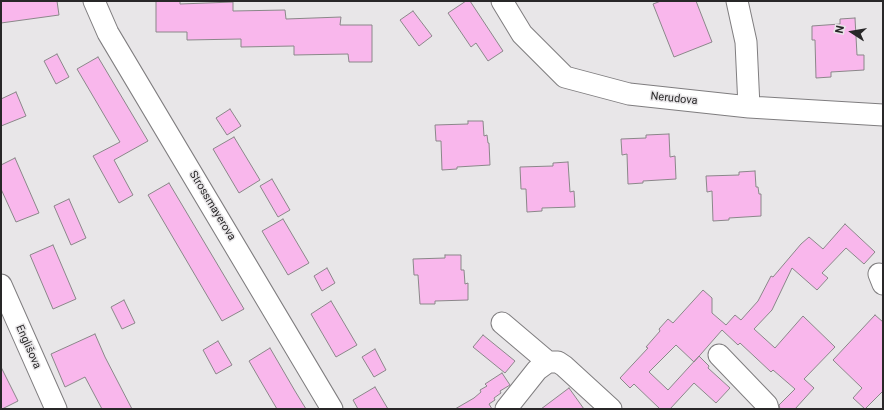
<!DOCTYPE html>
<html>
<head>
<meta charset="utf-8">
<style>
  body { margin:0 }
  #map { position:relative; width:884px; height:410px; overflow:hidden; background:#e8e6e8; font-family:Roboto,sans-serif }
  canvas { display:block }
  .frame { position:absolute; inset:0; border:2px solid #282728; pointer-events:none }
  .north { position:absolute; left:832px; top:12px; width:40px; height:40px; -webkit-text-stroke:3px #e8e6e8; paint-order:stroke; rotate:282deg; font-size:11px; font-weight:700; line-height:16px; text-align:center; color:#282728 }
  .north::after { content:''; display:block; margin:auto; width:14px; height:18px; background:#282728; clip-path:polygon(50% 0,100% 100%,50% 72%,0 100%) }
</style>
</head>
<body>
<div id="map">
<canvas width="884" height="410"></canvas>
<div class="frame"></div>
<div class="north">N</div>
</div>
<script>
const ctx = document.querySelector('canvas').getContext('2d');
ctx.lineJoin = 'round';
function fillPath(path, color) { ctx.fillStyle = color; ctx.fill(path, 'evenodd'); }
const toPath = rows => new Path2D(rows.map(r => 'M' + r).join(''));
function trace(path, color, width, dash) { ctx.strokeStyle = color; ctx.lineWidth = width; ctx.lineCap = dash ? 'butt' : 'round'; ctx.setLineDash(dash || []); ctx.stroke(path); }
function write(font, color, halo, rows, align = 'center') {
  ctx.font = font + ' Roboto,sans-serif'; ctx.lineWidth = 3; ctx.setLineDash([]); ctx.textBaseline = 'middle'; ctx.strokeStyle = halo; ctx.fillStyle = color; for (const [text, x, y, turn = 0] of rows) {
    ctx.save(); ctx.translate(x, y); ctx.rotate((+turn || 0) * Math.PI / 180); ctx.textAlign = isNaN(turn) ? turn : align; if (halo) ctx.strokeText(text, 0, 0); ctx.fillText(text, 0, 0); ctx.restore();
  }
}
const building = toPath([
  [1,1,57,1,59,15,1,23,1,1],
  [156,1,180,1,180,4,233,2,233,11,285,10,286,19,341,17,340,25,372,25,372,62,349,62,348,54,294,55,294,46,241,47,241,39,187,40,187,32,156,32,156,1],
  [466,1,470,1,503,51,488,61,476,43,471,47,448,13,466,1],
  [661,1,696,1,712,42,674,57,653,4,661,1],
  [413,11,432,36,419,46,400,20,413,11],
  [855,18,857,55,864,55,864,70,831,72,831,77,816,78,815,40,812,40,812,26,840,24,840,19,855,18],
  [57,54,69,77,56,84,44,61,57,54],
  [98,57,148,141,114,160,133,195,119,203,93,156,120,142,77,69,98,57],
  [16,92,26,116,1,126,1,99,16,92],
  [230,109,241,126,227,135,216,118,230,109],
  [468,121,483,121,484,136,487,135,488,143,489,143,490,165,457,167,457,169,442,170,441,141,436,141,435,125,468,124,468,121],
  [669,134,670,157,675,156,676,179,643,181,643,183,628,184,627,154,622,155,621,139,646,138,646,135,669,134],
  [234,137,260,180,239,193,213,149,234,137],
  [15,158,39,213,16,222,1,189,1,165,15,158],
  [568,162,570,192,574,191,575,207,542,208,542,211,527,212,526,189,521,189,520,167,553,166,553,163,568,162],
  [755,171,756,187,758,187,759,194,761,194,761,216,729,218,729,220,713,221,712,191,707,192,706,176,739,175,739,172,755,171],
  [272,179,290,210,278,217,260,186,272,179],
  [169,183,244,309,222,321,148,195,169,183],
  [69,199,86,238,71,245,54,206,69,199],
  [283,219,309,263,288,275,262,231,283,219],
  [845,224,875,252,864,264,846,248,822,273,828,278,817,290,792,268,772,310,754,329,775,348,803,316,835,347,804,379,814,388,795,409,780,409,779,405,795,389,773,370,771,372,740,343,738,345,722,330,694,362,676,345,649,372,668,390,699,356,709,366,708,368,730,388,716,403,694,383,670,409,660,409,634,384,630,388,620,378,648,348,646,347,660,331,659,329,668,319,673,323,703,290,712,298,712,313,726,325,735,315,741,320,758,301,771,276,773,277,801,244,809,237,823,249,845,224],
  [53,245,76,299,53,309,30,255,53,245],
  [445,255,461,255,461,270,464,270,465,284,468,283,468,300,435,301,435,304,420,304,418,275,414,275,413,259,445,258,445,255],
  [327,268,335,283,322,291,314,276,327,268],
  [124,300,135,323,122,329,111,307,124,300],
  [331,301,357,345,336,357,311,314,331,301],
  [875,315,883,322,883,391,865,409,853,398,862,388,833,360,875,315],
  [95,334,105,357,132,409,102,409,85,377,65,387,51,354,95,334],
  [483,335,515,361,505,373,473,347,483,335],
  [218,341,232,365,216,374,203,350,218,341],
  [270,348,295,391,306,409,277,409,260,380,249,361,270,348],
  [375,349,386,370,374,377,362,357,375,349],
  [1,367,18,401,2,409,1,409,1,367],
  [502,373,510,385,500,391,501,393,494,398,495,400,489,404,492,409,455,409,474,398,481,392,480,390,487,386,485,384,502,373],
  [375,387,388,409,358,409,353,400,375,387],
  [569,388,584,409,541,409,569,388]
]);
fillPath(building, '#f9b7ec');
trace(building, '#8a8789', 1);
const minor = toPath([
  [94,1,108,33,332,409],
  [502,1,522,34,565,77,629,94,749,107,883,115],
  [737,1,746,42,749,107],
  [879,274,883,284],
  [1,285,56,409],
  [502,323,548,362,537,370,506,409],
  [719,355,767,405,768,409],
  [548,362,558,362,564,366,611,409]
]);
trace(minor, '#7f7d7f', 23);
trace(minor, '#fff', 21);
write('11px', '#282728', '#e8e6e8', [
  ["Nerudova",674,99,6],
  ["Strossmayerova",212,206,59],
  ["Englišova",28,347,66]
]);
</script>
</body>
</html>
